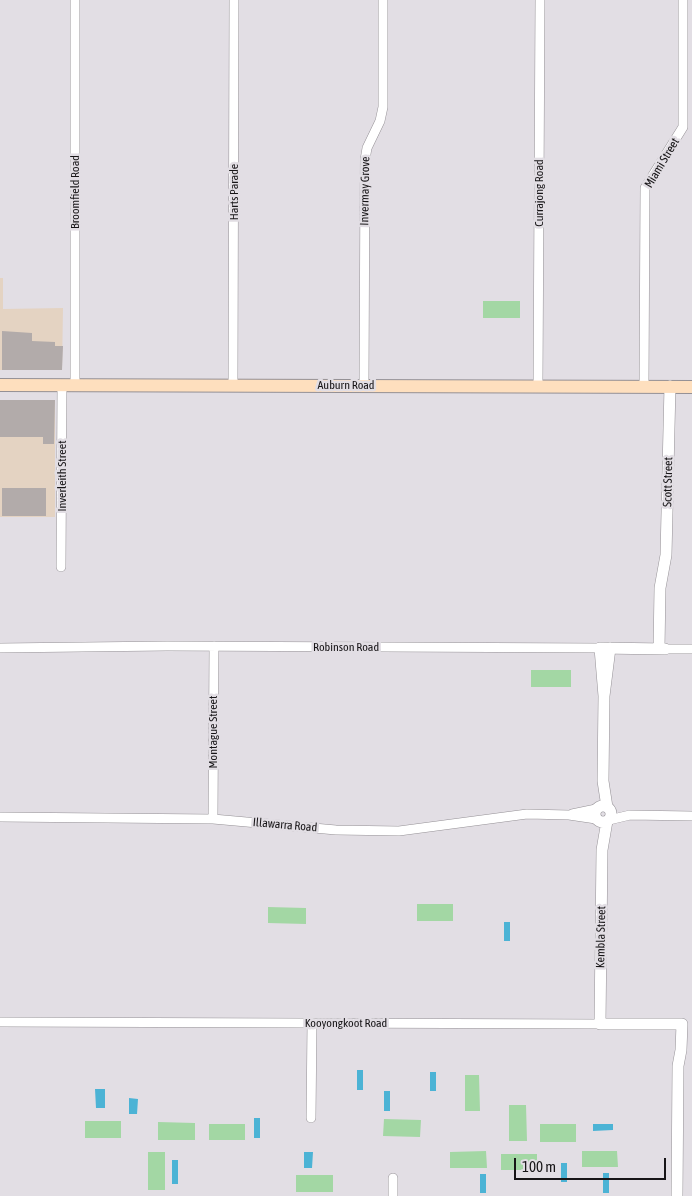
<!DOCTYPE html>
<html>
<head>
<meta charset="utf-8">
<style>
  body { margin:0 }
  #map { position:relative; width:692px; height:1196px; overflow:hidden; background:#e2dee4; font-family:"Asap Condensed",sans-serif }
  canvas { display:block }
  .scale { position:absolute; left:514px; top:1158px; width:152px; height:22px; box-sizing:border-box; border:2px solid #171517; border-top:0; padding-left:6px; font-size:15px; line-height:18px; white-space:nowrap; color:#171517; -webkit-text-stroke:4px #e2dee4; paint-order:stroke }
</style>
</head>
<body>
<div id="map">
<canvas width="692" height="1196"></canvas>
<div class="scale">100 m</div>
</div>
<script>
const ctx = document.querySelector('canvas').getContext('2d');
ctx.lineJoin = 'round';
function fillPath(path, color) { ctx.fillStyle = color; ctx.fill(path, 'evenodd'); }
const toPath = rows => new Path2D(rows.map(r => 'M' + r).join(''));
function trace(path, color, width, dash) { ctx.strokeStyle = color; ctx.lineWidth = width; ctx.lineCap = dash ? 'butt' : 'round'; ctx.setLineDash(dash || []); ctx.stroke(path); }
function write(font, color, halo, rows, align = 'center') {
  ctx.font = font + ' "Asap Condensed",sans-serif'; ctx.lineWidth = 5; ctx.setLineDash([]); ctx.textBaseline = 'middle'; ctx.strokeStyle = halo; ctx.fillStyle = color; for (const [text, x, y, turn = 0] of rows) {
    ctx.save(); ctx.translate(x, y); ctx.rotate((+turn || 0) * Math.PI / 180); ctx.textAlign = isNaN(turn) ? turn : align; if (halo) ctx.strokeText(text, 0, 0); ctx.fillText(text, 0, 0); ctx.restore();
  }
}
fillPath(toPath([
  [0,278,3,278,3,309,63,308,62,370,0,370],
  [0,400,55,400,55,517,0,517]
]), '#e4d3c2');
fillPath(toPath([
  [483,301,520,301,520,318,483,318],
  [531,670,571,670,571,687,531,687],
  [417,904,453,904,453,921,417,921],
  [268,907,306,908,306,924,268,923],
  [465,1075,479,1075,480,1111,465,1111],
  [509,1105,526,1105,527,1141,509,1141],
  [384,1119,421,1120,420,1137,383,1136],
  [85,1121,121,1121,121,1138,85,1138],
  [158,1122,195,1123,195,1140,158,1140],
  [209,1124,245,1124,245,1140,209,1140],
  [540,1124,576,1124,576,1142,540,1142],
  [486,1151,487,1168,450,1168,450,1152],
  [582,1151,617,1151,618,1167,582,1167],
  [148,1152,165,1152,165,1190,148,1190],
  [501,1154,537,1154,537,1170,501,1170],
  [296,1175,333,1175,333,1192,296,1192]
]), '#a3d7a4');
fillPath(toPath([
  [504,922,510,922,510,941,504,941],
  [357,1070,363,1070,363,1090,357,1090],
  [430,1072,436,1072,436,1091,430,1091],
  [95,1089,105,1089,105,1108,96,1108],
  [384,1091,390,1091,390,1111,384,1111],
  [129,1098,138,1099,137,1114,129,1114],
  [254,1118,260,1118,260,1138,254,1138],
  [593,1124,613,1124,613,1130,593,1131],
  [304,1152,313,1152,312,1168,304,1168],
  [172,1160,178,1160,178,1184,172,1184],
  [561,1163,567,1163,567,1182,561,1182],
  [603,1173,609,1173,609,1193,603,1193],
  [480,1174,486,1174,486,1193,480,1193]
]), '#4cb3d5');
fillPath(toPath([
  [2,331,32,333,32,341,55,342,55,346,63,346,62,370,2,370],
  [0,400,55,400,54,444,43,444,43,437,0,437],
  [2,488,46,488,46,516,2,516]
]), '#b2abaa');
const minor = toPath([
  [75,385,75,0],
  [233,385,234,0],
  [364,385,365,160,367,148,380,121,383,107,383,0],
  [538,385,540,0],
  [644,386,645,188,683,127,683,0],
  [61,567,62,385],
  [0,648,167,646,600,648],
  [665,649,692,649],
  [572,814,596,809],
  [0,817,213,819,336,830,399,831,527,814,569,815,596,819],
  [213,819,214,646],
  [609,820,630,815,692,816],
  [0,1022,600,1024],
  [311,1118,312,1023],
  [393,1178,393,1196]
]);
const tertiary = toPath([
  [659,649,660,588,666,555,670,386],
  [604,696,600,648,665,649],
  '595 814a8 8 0 1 1 16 0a8 8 0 1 1-16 0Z',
  [607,807,603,781,604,696,610,648],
  [607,821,602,850,600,1024,682,1024,681,1050,678,1066,677,1196]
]);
const secondary = toPath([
  [0,385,692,387]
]);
trace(minor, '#949095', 10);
trace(tertiary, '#949095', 12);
trace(secondary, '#949095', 14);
trace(minor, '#fff', 9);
trace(tertiary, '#fff', 11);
trace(secondary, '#fedfbe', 12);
write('12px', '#171517', '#e2dee4', [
  ["Miami Street",662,163,-59],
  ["Invermay Grove",365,191,-89],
  ["Broomfield Road",75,192,-90],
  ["Harts Parade",234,192,-90],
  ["Currajong Road",539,193,-90],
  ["Auburn Road",346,385],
  ["Inverleith Street",62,476,-90],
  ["Scott Street",668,482,-89],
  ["Robinson Road",346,647],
  ["Montague Street",213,732,-90],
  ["Illawarra Road",285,825,5],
  ["Kembla Street",601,937,-89],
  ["Kooyongkoot Road",346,1023]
]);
</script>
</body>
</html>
